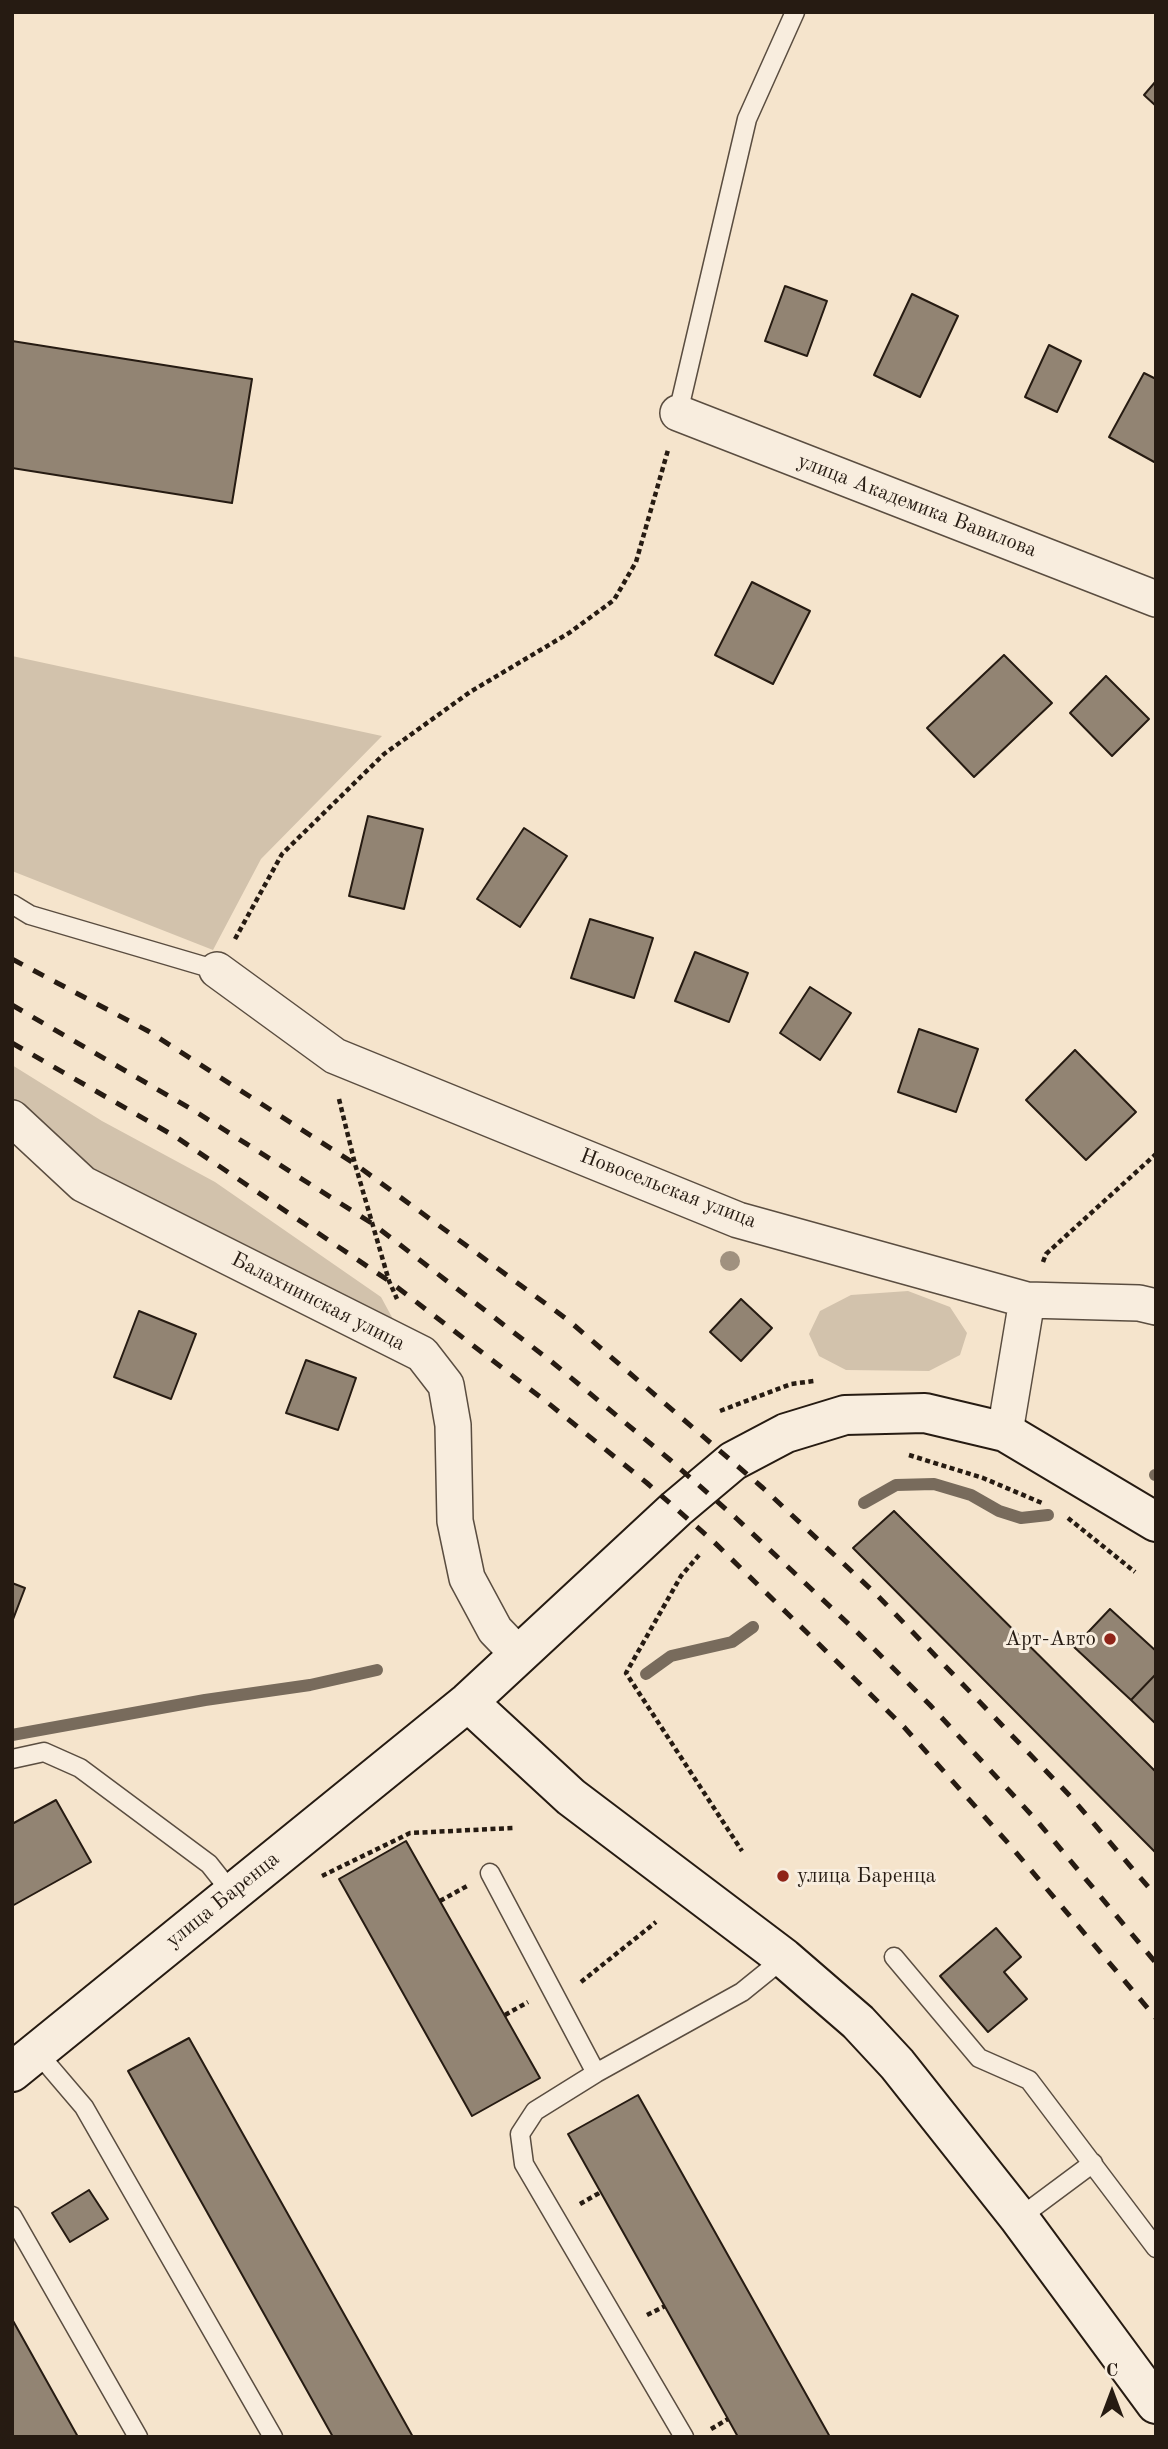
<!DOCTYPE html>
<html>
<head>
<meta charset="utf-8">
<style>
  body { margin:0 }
  #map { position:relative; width:1168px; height:2449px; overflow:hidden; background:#f5e4cc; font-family:"Old Standard TT",serif }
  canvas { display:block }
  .frame { position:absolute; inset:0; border:14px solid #261b12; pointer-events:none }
  .north { position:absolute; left:1077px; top:2358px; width:70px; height:70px; -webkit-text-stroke:5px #f8edde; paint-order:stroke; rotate:0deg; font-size:19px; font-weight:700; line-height:28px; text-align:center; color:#261b12 }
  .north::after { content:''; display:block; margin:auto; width:24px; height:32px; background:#261b12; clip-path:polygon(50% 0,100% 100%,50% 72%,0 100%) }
</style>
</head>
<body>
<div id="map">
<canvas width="1168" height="2449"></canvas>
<div class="frame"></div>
<div class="north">С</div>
</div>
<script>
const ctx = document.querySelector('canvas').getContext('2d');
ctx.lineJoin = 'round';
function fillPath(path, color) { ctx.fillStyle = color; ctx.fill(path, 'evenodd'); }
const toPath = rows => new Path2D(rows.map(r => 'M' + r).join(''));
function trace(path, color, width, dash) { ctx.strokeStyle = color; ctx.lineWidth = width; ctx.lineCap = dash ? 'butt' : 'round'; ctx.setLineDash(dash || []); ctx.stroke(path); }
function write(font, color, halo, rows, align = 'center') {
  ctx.font = font + ' "Old Standard TT",serif'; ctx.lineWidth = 6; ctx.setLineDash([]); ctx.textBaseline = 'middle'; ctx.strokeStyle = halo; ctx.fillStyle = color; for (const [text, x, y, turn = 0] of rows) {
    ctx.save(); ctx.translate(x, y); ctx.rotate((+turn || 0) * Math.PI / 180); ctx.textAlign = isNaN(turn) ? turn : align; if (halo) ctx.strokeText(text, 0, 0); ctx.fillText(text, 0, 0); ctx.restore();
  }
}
fillPath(toPath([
  [12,656,382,736,261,859,213,950,12,871],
  [12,1065,102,1121,215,1182,381,1297,400,1332,76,1162,12,1105],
  [908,1291,950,1307,967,1333,960,1355,929,1371,846,1370,819,1356,809,1334,820,1311,851,1295]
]), '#d2c2ac');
trace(toPath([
  [1155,1475,1156,1475],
  [864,1503,896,1485,934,1484,971,1495,999,1511,1021,1518,1048,1515],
  [646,1674,671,1656,732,1642,753,1627],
  [12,1735,205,1700,310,1685,377,1670]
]), '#786b5c', 12);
const building = toPath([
  [1156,81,1156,106,1144,95,1156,81],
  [785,286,827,301,807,356,765,341,785,286],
  [912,294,958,316,920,397,874,375,912,294],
  [12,341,252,379,232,503,12,468,12,341],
  [1049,345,1081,361,1057,412,1025,397,1049,345],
  [1144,373,1156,379,1156,463,1109,437,1144,373],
  [752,582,810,611,773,684,715,655,752,582],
  [1004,655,1052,703,974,777,927,728,1004,655],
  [1106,676,1149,719,1112,756,1070,713,1106,676],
  [368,816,423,829,404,909,349,896,368,816],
  [524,828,567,856,520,927,477,899,524,828],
  [590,919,653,938,634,998,571,978,590,919],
  [695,952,748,973,729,1022,675,1001,695,952],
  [810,987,851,1013,820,1060,780,1033,810,987],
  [919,1029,978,1049,956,1112,898,1092,919,1029],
  [1075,1050,1136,1112,1086,1160,1026,1100,1075,1050],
  [741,1299,772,1328,741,1361,710,1332,741,1299],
  [139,1311,196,1334,171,1399,114,1377,139,1311],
  [306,1360,356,1378,338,1430,286,1413,306,1360],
  [894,1511,1156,1772,1156,1853,853,1548,894,1511],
  [12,1583,25,1588,12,1622,12,1583],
  [1110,1609,1156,1651,1156,1674,1131,1700,1074,1647,1110,1609],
  [1156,1674,1156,1724,1131,1700,1156,1674],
  [56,1800,91,1862,12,1906,12,1824,56,1800],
  [406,1841,540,2078,472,2116,339,1879,406,1841],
  [996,1928,1021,1957,1004,1972,1027,1999,988,2032,940,1976,996,1928],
  [189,2038,413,2437,333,2437,128,2071,189,2038],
  [638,2095,830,2437,738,2437,728,2419,568,2134,638,2095],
  [89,2190,108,2219,70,2242,52,2213,89,2190],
  [12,2319,78,2437,12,2437,12,2319]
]);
fillPath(building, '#928473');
trace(building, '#261b12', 2);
const lane = toPath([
  [678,413,747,119,795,12],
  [12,904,30,915,217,970],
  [12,1759,44,1752,80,1768,209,1864,232,1893],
  [490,1873,596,2073],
  [894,1957,979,2058,1029,2080,1156,2248],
  [37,2052,84,2107,273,2437],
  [12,2216,138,2437],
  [1019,2218,1093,2163],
  [684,2437,524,2164,520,2134,535,2111,596,2073,742,1992,784,1958]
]);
const street = toPath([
  [678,413,1156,599],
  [217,970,335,1056,738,1220,1027,1300,1139,1303,1156,1307],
  [12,1118,83,1184,422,1354,446,1385,453,1425,455,1521,467,1578,495,1630,519,1655],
  [1005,1432,1027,1300]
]);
const secondary = toPath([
  [468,1702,571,1797,784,1958,858,2022,897,2064,1019,2218,1156,2404],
  [12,2072,468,1702,676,1509,733,1461,786,1433,845,1415,925,1413,1005,1432,1156,1522]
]);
trace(lane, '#5a4d40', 21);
trace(street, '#5a4d40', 38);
trace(secondary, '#261b12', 42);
trace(toPath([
  [235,939,282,854,384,754,470,692,569,633,614,600,636,562,668,450],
  [339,1099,355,1164,389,1281,397,1299],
  [1043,1262,1046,1254,1156,1154],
  [720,1411,791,1384,814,1381],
  [909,1455,983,1478,1042,1503],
  [1068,1518,1135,1572],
  [699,1555,681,1576,626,1673,742,1851],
  [322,1876,410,1833,513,1828],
  [440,1901,467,1886],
  [581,1982,656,1922],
  [505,2015,528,2002],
  [580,2204,601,2192],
  [647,2315,665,2306],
  [711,2429,728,2419]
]), '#261b12', 4.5, [5, 3.5]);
trace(lane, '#f8edde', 18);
trace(street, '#f8edde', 35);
trace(secondary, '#f8edde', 38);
trace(toPath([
  [12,959,148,1031,355,1164,568,1320,763,1488,877,1595,1071,1797,1156,1896],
  [12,1005,193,1110,373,1224,552,1362,669,1459,736,1518,856,1631,930,1705,1038,1822,1156,1963],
  [12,1043,176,1137,389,1281,548,1403,647,1483,714,1542,904,1727,1008,1843,1156,2018]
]), '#261b12', 5, [12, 12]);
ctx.fillStyle = '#a0917f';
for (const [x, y] of [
  [730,1261]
]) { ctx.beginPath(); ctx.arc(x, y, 10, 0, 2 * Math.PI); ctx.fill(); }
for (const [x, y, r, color] of [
  [1110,1639,7,"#8f2418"],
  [783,1876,7,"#8f2418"]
]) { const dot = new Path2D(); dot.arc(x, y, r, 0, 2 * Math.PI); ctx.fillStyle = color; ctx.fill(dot); trace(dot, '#f8edde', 2.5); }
write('21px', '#261b12', '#f8edde', [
  ["улица Академика Вавилова",917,506,21],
  ["Новосельская улица",668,1189,21],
  ["Балахнинская улица",318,1302,27],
  ["улица Баренца",223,1900,-39]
]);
write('21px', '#261b12', '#f8edde', [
  ["Арт-Авто",1096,1639],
  ["улица Баренца",797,1876,"left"]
], 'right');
</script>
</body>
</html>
